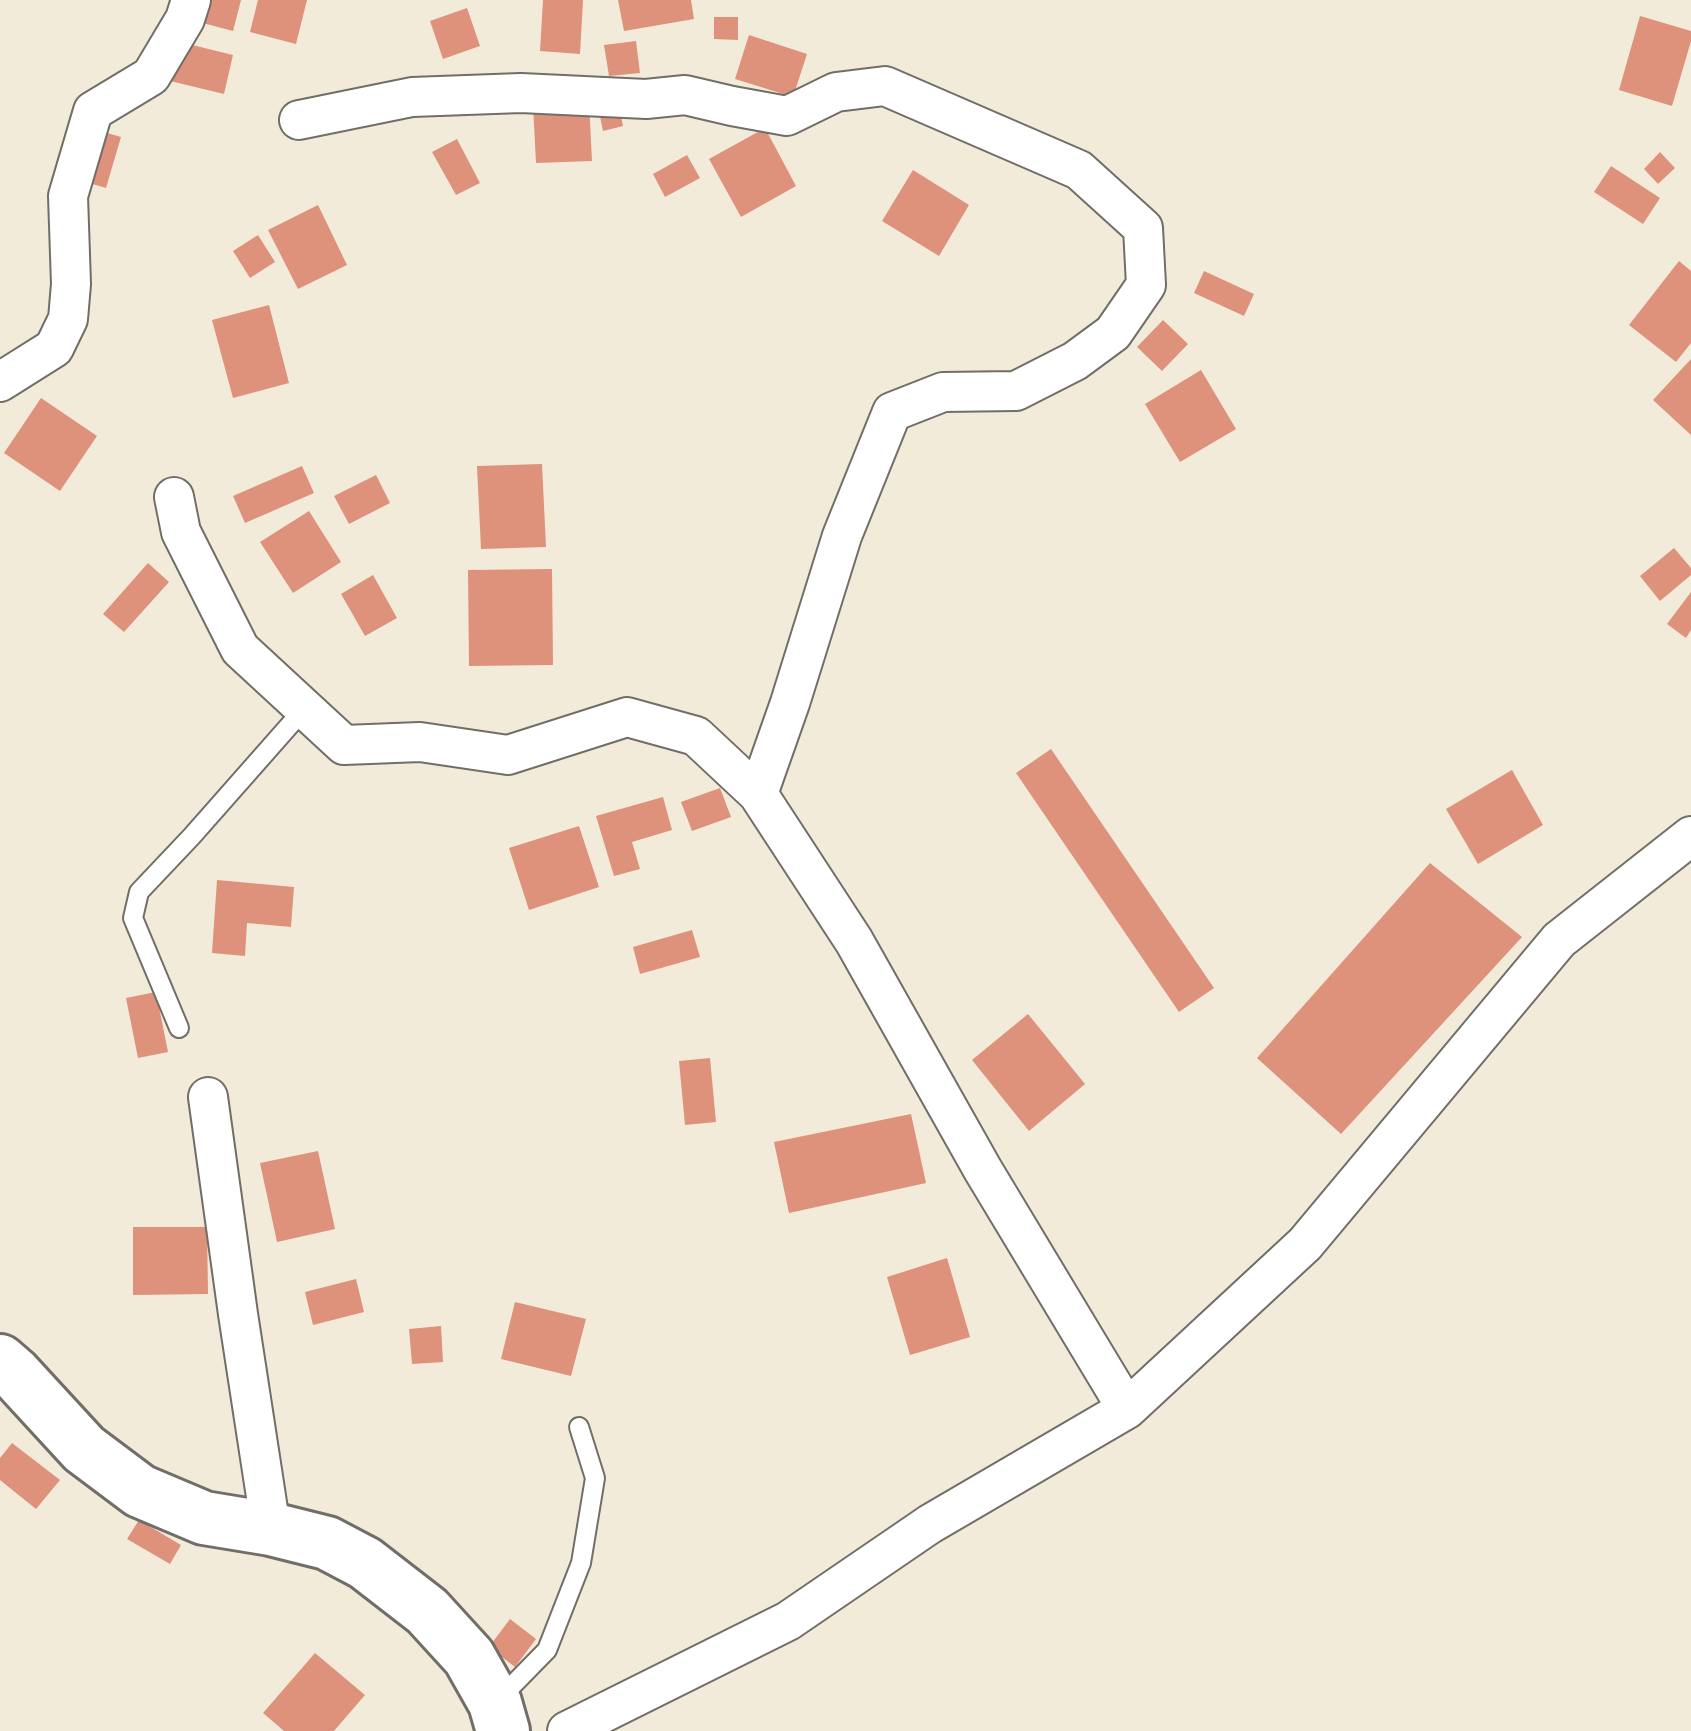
<!DOCTYPE html>
<html>
<head>
<meta charset="utf-8">
<style>
  body { margin:0 }
  canvas { display:block; background:#f2ebda }
</style>
</head>
<body>
<canvas width="1691" height="1731"></canvas>
<script>
const ctx = document.querySelector('canvas').getContext('2d');
ctx.lineJoin = 'round';
function fillPath(path, color) { ctx.fillStyle = color; ctx.fill(path, 'evenodd'); }
const toPath = rows => new Path2D(rows.map(r => 'M' + r).join(''));
function trace(path, color, width, dash) { ctx.strokeStyle = color; ctx.lineWidth = width; ctx.lineCap = dash ? 'butt' : 'round'; ctx.setLineDash(dash || []); ctx.stroke(path); }
fillPath(toPath([
  [201,0,241,0,233,31,195,21],
  [258,0,307,0,296,44,250,32],
  [543,0,583,0,580,54,540,51],
  [618,0,691,0,694,19,624,31],
  [467,8,480,46,443,59,430,21],
  [1640,16,1691,31,1691,41,1672,106,1619,90],
  [714,17,738,17,738,40,714,39],
  [749,35,807,54,793,97,735,79],
  [176,41,233,55,224,94,166,80],
  [636,41,640,73,609,76,604,45],
  [589,102,592,161,536,163,533,105],
  [619,106,623,126,603,131,599,111],
  [765,128,796,186,741,217,709,159],
  [97,130,121,137,106,188,82,181],
  [457,139,480,183,456,195,432,152],
  [1660,152,1675,168,1658,184,1644,169],
  [687,155,700,178,665,197,653,174],
  [1611,166,1660,198,1643,224,1594,192],
  [913,170,969,205,939,256,882,221],
  [318,205,347,265,298,289,268,230],
  [258,235,275,262,250,278,233,251],
  [1679,261,1691,271,1691,343,1676,362,1629,325],
  [1204,271,1254,294,1244,316,1194,293],
  [269,305,289,383,233,398,212,320],
  [1163,320,1188,344,1162,371,1137,347],
  [1691,359,1691,435,1653,400],
  [1201,370,1236,429,1180,462,1145,404],
  [41,398,97,436,60,491,4,453],
  [542,464,546,547,481,549,477,466],
  [302,466,314,493,245,523,233,496],
  [376,475,390,503,349,524,334,496],
  [309,511,341,562,293,593,260,542],
  [1674,548,1691,568,1691,575,1660,601,1640,576],
  [148,563,169,582,124,632,103,614],
  [552,569,553,665,469,666,468,570],
  [373,575,397,618,365,636,341,594],
  [1691,592,1691,630,1686,638,1667,624],
  [1051,749,1214,988,1179,1012,1016,773],
  [1512,770,1543,825,1478,864,1446,809],
  [720,788,731,817,692,831,681,802],
  [663,797,672,830,632,842,640,869,614,876,596,816],
  [579,826,599,887,529,910,509,848],
  [1430,863,1522,937,1341,1134,1257,1058],
  [217,880,294,887,291,927,247,923,245,956,212,953],
  [692,930,700,957,640,974,633,947],
  [156,992,168,1052,138,1058,126,998],
  [1028,1014,1085,1084,1029,1131,972,1060],
  [710,1058,716,1122,685,1125,679,1061],
  [911,1114,926,1183,789,1213,774,1142],
  [318,1151,335,1229,277,1242,260,1163],
  [133,1227,207,1227,208,1294,133,1295],
  [947,1258,970,1337,910,1355,887,1277],
  [356,1279,364,1312,313,1325,305,1292],
  [515,1302,586,1319,571,1376,501,1359],
  [441,1326,443,1362,412,1364,409,1329],
  [12,1443,60,1480,36,1509,0,1480,0,1458],
  [139,1520,181,1545,170,1564,127,1539],
  [510,1619,536,1639,515,1667,489,1647],
  [315,1653,365,1695,334,1731,284,1731,263,1713]
]), '#de917b');
const lane = toPath([
  [179,1028,133,918,139,892,192,836,304,709],
  [499,1699,547,1650,581,1563,595,1478,579,1427]
]);
const street = toPath([
  [299,120,412,97,521,93,646,99,685,95,732,106,787,116,836,92,885,86,1079,170,1143,228,1146,285,1113,333,1075,361,1016,391,943,392,892,412,842,536,790,703,758,794],
  [0,382,54,348,68,319,71,284,68,196,93,111,151,76,185,19,191,0],
  [174,497,181,532,240,649,344,745,420,742,508,755,627,717,696,736,758,794,854,941,983,1170,1127,1409],
  [208,1097,238,1314,271,1529],
  [567,1731,788,1621,930,1524,1127,1409,1305,1244,1559,940,1691,836]
]);
const secondary = toPath([
  [0,1361,15,1374,84,1449,140,1491,204,1518,271,1529,327,1543,365,1563,427,1611,469,1657,495,1703,503,1731]
]);
trace(lane, '#716e68', 22);
trace(street, '#716e68', 42);
trace(secondary, '#716e68', 58);
trace(lane, '#fff', 18);
trace(street, '#fff', 38);
trace(secondary, '#fff', 52);
</script>
</body>
</html>
